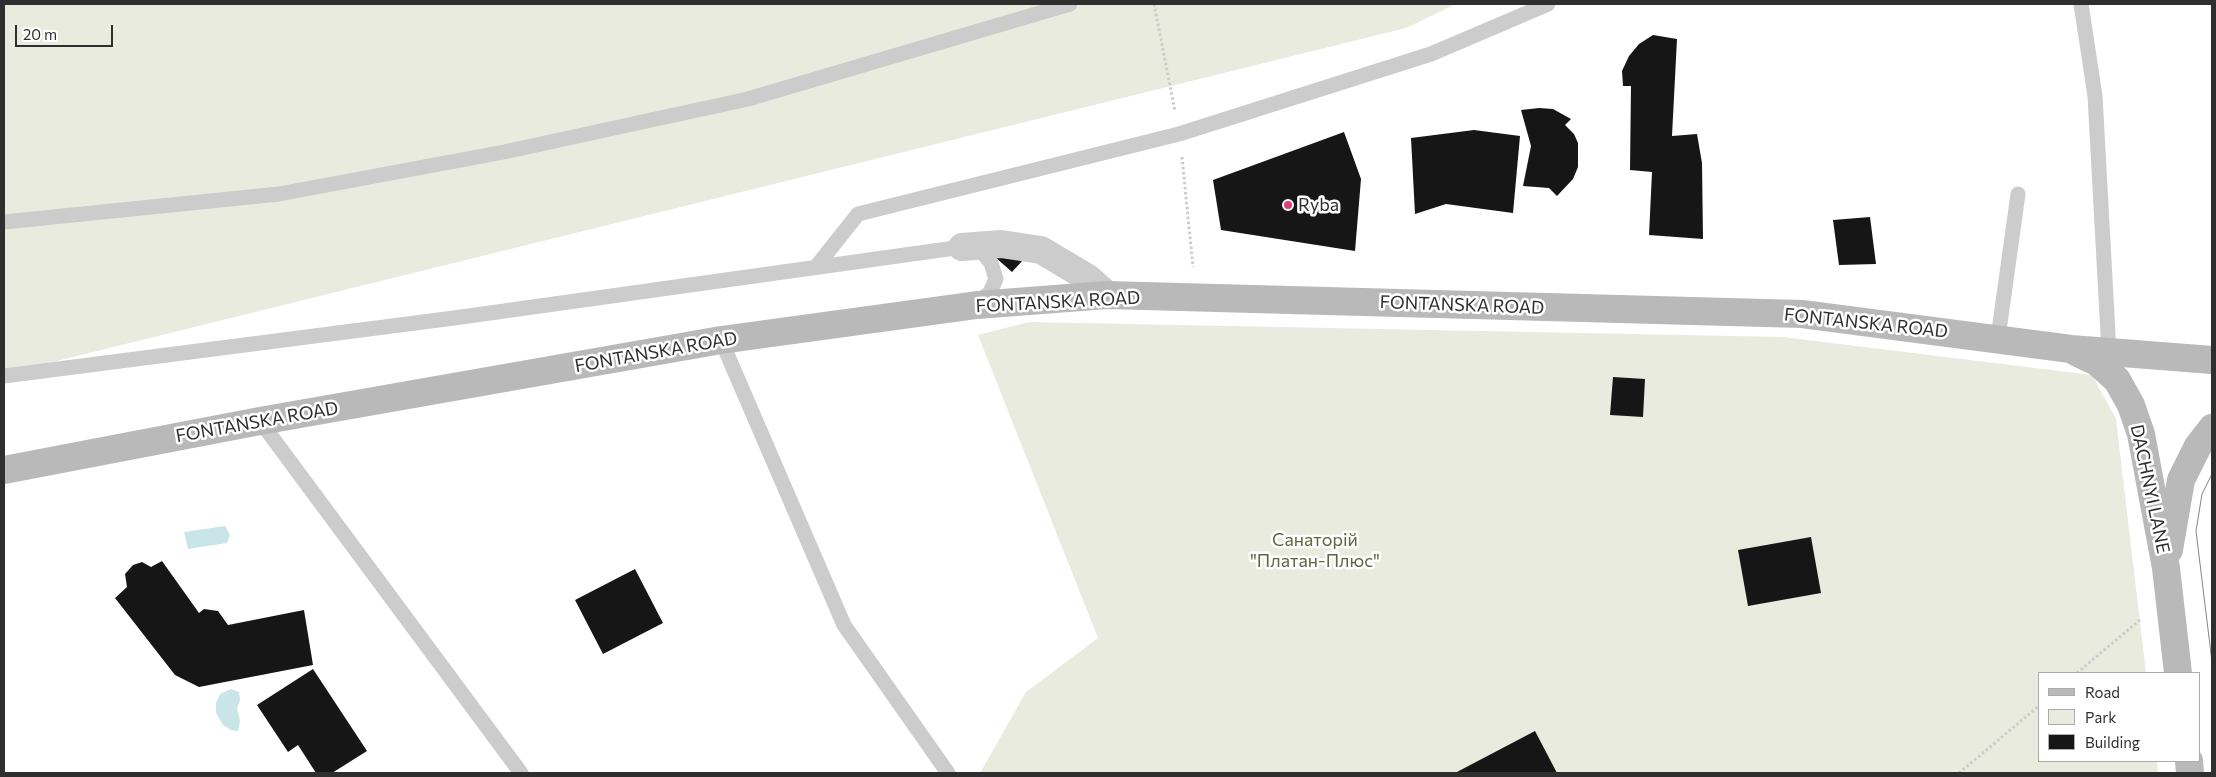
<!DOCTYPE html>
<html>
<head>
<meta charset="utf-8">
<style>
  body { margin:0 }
  #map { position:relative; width:2216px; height:777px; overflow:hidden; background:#fff; font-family:Commissioner,sans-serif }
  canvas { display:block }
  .frame { position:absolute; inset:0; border:5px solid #2f2f2f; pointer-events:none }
  .legend { position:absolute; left:2038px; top:672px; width:162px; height:90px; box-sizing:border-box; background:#fff; border:1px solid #acacac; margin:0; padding:6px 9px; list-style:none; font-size:15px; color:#2f2f2f }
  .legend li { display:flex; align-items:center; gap:10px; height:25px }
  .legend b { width:25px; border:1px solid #acacac }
  .scale { position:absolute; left:15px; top:25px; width:98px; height:22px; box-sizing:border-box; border:2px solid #2f2f2f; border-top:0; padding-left:6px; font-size:15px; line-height:18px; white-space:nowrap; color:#2f2f2f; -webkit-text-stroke:4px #fff; paint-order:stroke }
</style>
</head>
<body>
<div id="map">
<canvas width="2216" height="777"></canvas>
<div class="frame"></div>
<ul class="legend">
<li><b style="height:6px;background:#b9b9b9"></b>Road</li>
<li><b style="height:14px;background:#e9ebde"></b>Park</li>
<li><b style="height:14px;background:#161616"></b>Building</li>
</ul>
<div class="scale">20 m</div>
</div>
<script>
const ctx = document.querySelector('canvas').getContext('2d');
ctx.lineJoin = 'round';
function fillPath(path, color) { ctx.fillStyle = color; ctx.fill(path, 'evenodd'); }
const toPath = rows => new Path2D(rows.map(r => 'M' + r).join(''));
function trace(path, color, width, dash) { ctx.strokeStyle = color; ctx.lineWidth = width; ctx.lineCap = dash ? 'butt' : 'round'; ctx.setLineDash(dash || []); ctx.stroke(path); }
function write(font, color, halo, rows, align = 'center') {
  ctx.font = font + ' Commissioner,sans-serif'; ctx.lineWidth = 5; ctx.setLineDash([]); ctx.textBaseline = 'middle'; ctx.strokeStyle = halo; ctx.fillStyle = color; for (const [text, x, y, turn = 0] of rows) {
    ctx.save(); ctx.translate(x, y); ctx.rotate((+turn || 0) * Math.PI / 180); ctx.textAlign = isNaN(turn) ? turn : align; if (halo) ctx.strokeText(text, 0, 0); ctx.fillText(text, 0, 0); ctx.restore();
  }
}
fillPath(toPath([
  [4,4,1456,4,1406,28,4,374],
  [1029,322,1783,337,2092,375,2116,419,2146,673,2040,673,2040,761,2157,761,2158,773,980,773,1026,692,1098,638,978,335]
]), '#e9ebde');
fillPath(toPath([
  [225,526,230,535,227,543,188,549,184,532],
  [231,689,239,692,240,700,237,708,240,721,238,731,231,730,223,725,216,713,216,703,220,694]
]), '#c9e5e7');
fillPath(toPath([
  [1653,35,1677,39,1672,136,1697,134,1702,163,1703,239,1649,235,1652,172,1630,170,1631,86,1623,86,1622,71,1629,56,1639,44],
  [1539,108,1553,109,1571,119,1565,125,1574,134,1578,143,1578,167,1573,179,1557,196,1549,188,1523,186,1531,146,1521,110],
  [1474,130,1520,136,1513,213,1446,204,1415,214,1411,138],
  [1344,132,1361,179,1355,251,1221,230,1213,180],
  [1870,217,1876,264,1839,265,1833,220],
  [995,257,1025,258,1012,272],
  [1613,377,1645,379,1643,417,1610,415],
  [1811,537,1821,593,1748,606,1738,550],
  [162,561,199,613,204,609,218,611,228,625,304,610,313,665,199,687,175,675,115,598,127,587,125,574,133,565,142,562,151,567],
  [635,569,663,623,603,654,575,600],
  [313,669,367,751,332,773,316,773,298,745,288,752,257,705],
  [1535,731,1557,773,1455,773]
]), '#161616');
trace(toPath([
  [1154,4,1175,111],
  [1182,157,1193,267],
  [2077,673,2141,619],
  [1959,773,2040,705]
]), '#ccc', 3, [2.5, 2.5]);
trace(toPath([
  [2081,4,2095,96,2109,352],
  [4,222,279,194,504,152,748,99,1070,4],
  [816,267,858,214,1179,134,1431,54,1548,4],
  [1998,338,2018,194],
  [721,340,844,625,948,773],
  [4,376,454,318,962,247,982,252,991,263,996,279,990,292,977,305],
  [260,421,521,773]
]), '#ccc', 15);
trace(toPath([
  [962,247,1001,244,1041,250,1088,278,1107,295]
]), '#ccc', 28);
trace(toPath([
  [2076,352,2097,362,2117,380,2131,405,2141,434,2166,568,2178,673],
  [4,470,260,421,721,340,977,305,1107,295,1802,314,2071,349,2212,360],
  [2169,550,2181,480,2198,446,2212,428],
  [2189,761,2190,773]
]), '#b9b9b9', 28);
trace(toPath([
  [2212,474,2202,494,2196,531,2212,662]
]), '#848484', 1);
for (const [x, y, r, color] of [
  [1288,205,5,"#d74078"]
]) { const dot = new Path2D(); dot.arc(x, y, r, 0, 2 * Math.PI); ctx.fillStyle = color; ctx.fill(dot); trace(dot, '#fff', 2); }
write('18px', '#2f2f2f', '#fff', [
  ["Ryba",1298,205]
], 'left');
write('18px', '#2f2f2f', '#fff', [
  ["FONTANSKA ROAD",1058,302,-3],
  ["FONTANSKA ROAD",1462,305,2],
  ["FONTANSKA ROAD",1866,323,6],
  ["FONTANSKA ROAD",656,352,-10],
  ["FONTANSKA ROAD",257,422,-10],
  ["DACHNYI LANE",2150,489,78]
]);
write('18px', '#5e6740', '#fff', [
  ["Санаторій",1315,540],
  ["\"Платан-Плюс\"",1315,561]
]);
</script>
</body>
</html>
